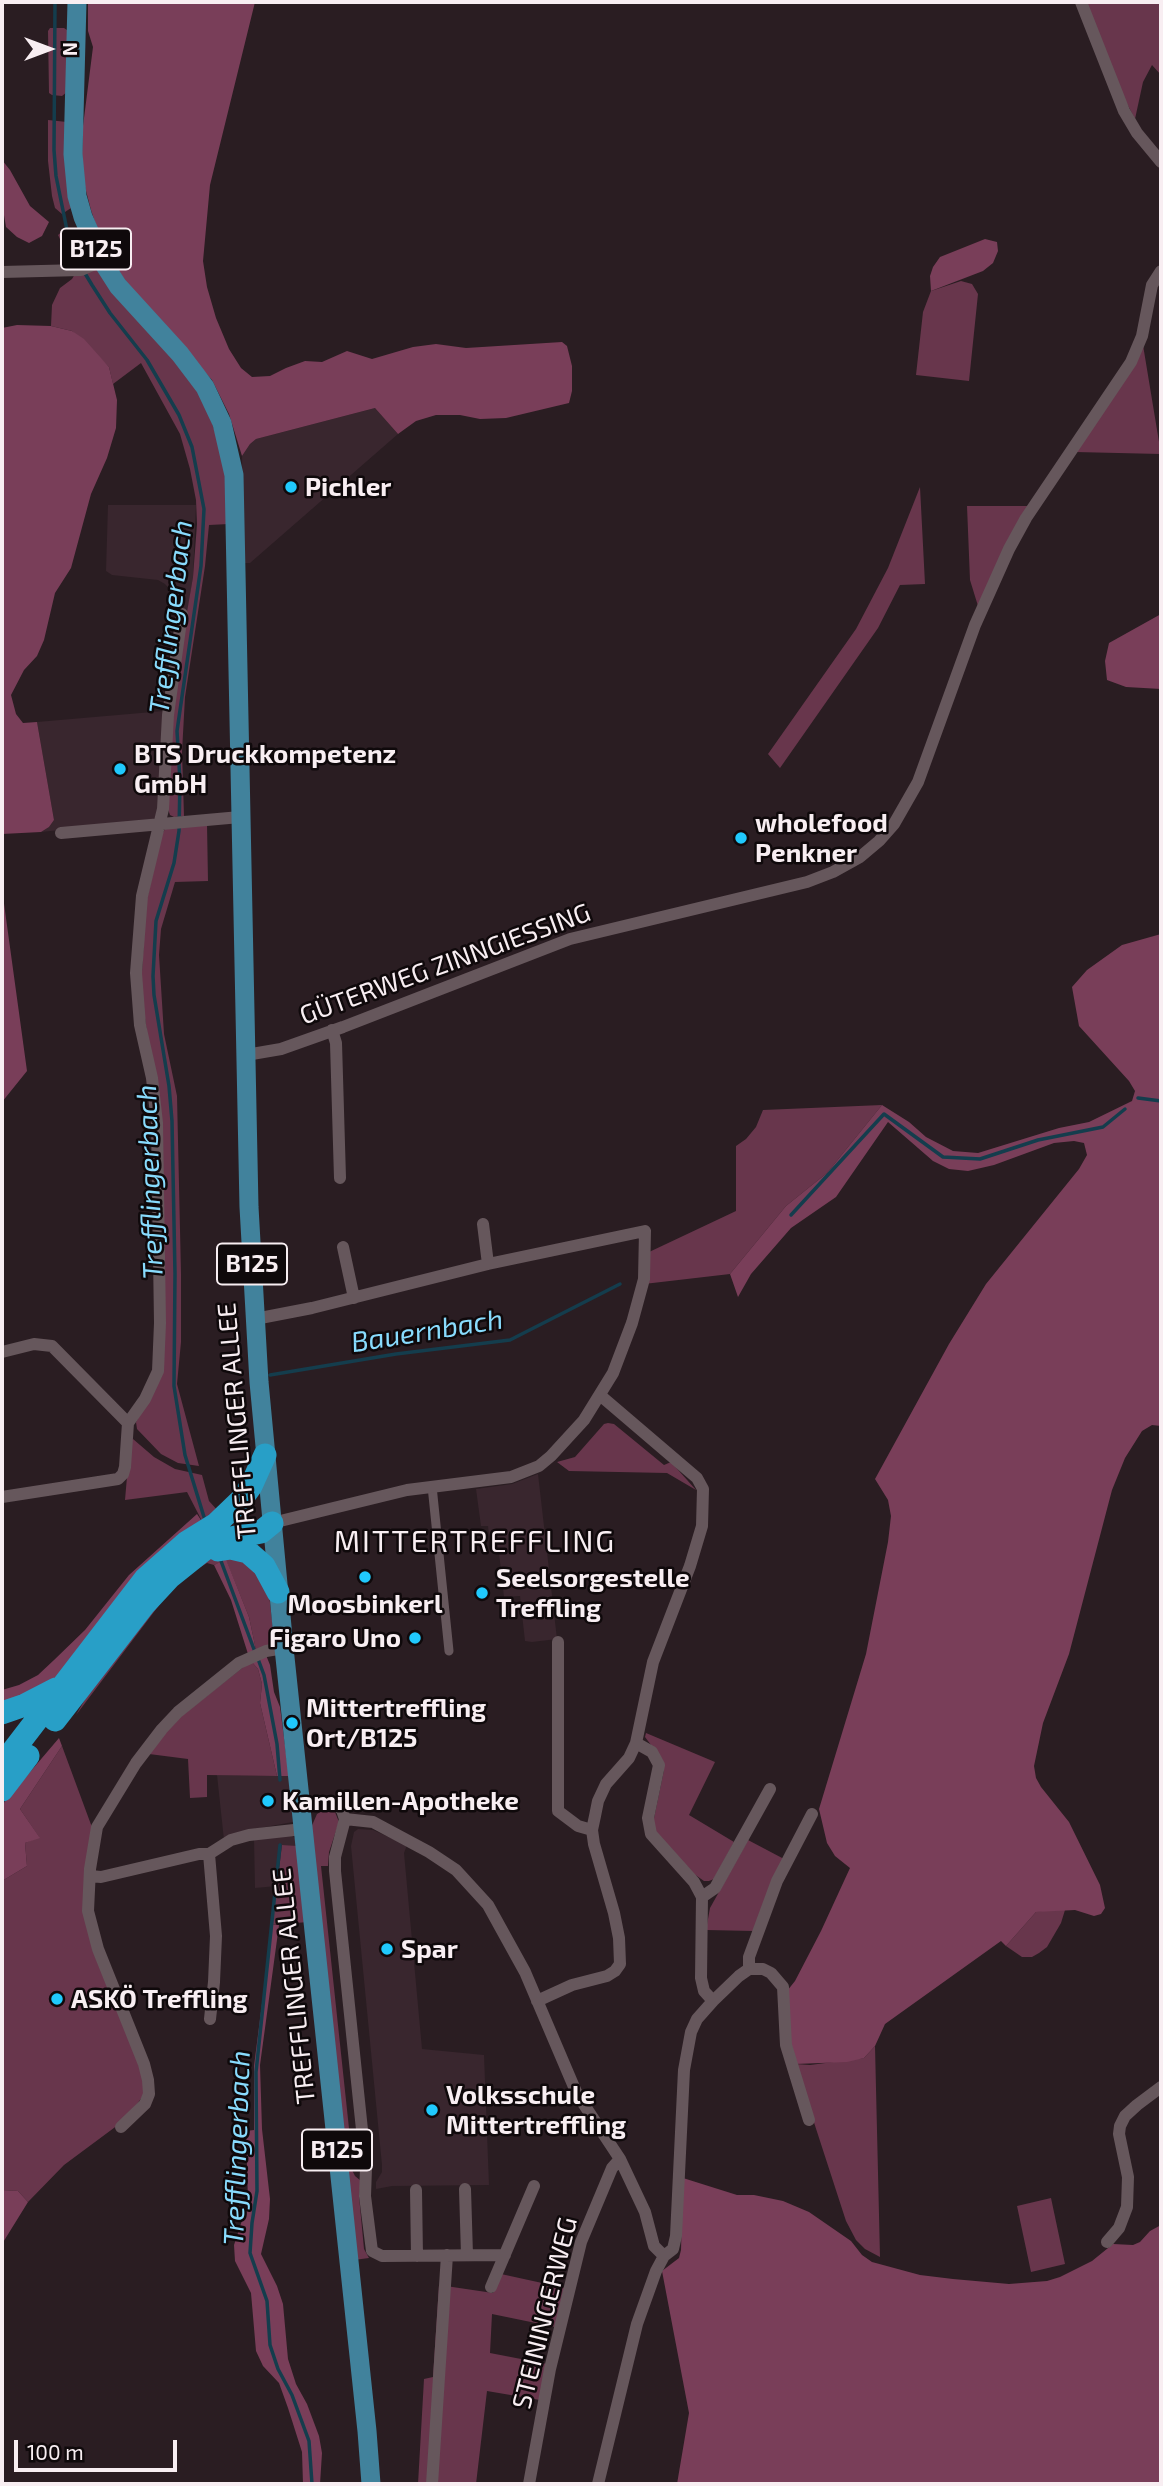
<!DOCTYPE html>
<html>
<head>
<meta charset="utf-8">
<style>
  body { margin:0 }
  #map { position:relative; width:1163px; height:2486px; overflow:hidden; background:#2a1d22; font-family:"Exo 2",sans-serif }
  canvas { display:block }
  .frame { position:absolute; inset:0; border:4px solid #f8eef2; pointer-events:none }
  .north { position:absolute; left:14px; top:14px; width:70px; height:70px; -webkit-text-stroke:5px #0f090b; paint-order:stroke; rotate:90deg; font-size:19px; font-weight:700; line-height:28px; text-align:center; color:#f8eef2 }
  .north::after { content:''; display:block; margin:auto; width:24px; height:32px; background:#f8eef2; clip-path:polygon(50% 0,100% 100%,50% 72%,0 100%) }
  .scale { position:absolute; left:14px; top:2440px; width:163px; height:32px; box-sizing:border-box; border:4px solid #f8eef2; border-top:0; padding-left:9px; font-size:21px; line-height:24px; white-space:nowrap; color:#f8eef2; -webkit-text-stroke:5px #0f090b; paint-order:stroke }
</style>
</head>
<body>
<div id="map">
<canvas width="1163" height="2486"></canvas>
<div class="frame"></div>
<div class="north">N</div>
<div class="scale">100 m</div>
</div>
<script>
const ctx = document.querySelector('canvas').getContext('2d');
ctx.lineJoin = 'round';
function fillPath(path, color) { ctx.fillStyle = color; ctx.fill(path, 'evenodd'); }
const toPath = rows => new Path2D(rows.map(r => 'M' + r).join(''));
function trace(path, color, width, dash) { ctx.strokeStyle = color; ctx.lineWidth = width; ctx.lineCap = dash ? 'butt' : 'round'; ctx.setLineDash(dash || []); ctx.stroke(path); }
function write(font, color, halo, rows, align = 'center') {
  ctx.font = font + ' "Exo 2",sans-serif'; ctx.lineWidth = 5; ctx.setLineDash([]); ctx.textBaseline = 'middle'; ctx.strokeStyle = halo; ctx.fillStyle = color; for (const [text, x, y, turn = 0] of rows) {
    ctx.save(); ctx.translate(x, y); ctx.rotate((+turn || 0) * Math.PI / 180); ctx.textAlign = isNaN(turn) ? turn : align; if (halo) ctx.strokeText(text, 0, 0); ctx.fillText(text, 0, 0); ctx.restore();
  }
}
fillPath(toPath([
  [375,408,398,434,250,563,244,563,242,456,250,444,256,439],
  [108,505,196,505,193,577,187,615,177,613,175,595,165,584,158,580,112,575,106,571],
  [164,711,158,812,154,820,41,832,49,827,54,820,37,722],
  [538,1474,557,1639,532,1642,525,1641,520,1596,504,1597,499,1553,491,1553,488,1526,481,1526,476,1489,512,1484],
  [217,1775,289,1776,293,1822,249,1830,224,1840],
  [358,1829,373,1830,407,1845,404,1853,422,2049,484,2055,489,2185,392,2186,376,2189,376,2182,382,2172,382,2165,351,1846,354,1832],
  [274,1836,292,1836,297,1839,300,1846,282,1845,277,1886,255,1888,254,1839]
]), '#39262e');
fillPath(toPath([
  [1085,2,1161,2,1161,75,1152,65,1143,82,1135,119,1121,92],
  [50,28,64,28,70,32,67,92,62,96,52,95,49,93,48,31],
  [48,120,67,122,71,208,62,214,55,208,52,196,48,161],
  [65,229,84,241,94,260,73,266,58,235],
  [93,269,100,270,181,365,205,400,224,461,229,524,209,525,205,566,185,697,182,752,184,816,174,817,170,815,168,809,175,682,193,577,197,524,196,500,190,469,180,434,141,363,113,384,109,367,72,331,51,326,52,305,60,288,72,279,75,274],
  [961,281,972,284,978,294,969,381,916,375,923,312,931,291],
  [1143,345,1161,454,1075,452],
  [920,487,925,584,900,585,878,628,780,768,768,754,856,629,888,568],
  [967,506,1029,506,978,606,970,580],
  [207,824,208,881,175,882,161,929,159,955,164,1034,177,1096,181,1274,181,1342,177,1384,199,1466,178,1463,161,1454,137,1429,136,1422,154,1389,161,1135,141,989,146,903,162,834,165,829],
  [882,1105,827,1173,786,1206,730,1274,644,1284,647,1253,736,1211,736,1146,746,1139,756,1127,763,1110],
  [608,1423,614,1424,664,1465,671,1462,696,1490,667,1473,569,1471,557,1462,575,1457,604,1424],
  [133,1439,154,1457,175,1469,202,1475,209,1501,219,1512,203,1523,187,1492,125,1500,130,1442],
  [230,1553,247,1557,265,1578,269,1594,274,1638,271,1644,256,1650,249,1617,226,1560,214,1565,207,1563,183,1578,166,1596,76,1715,92,1687,164,1595,181,1578,202,1563,211,1558],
  [251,1661,258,1669,262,1684,260,1703,277,1776,207,1775,207,1797,190,1798,188,1759,149,1754,174,1722],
  [646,1733,715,1762,689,1815,734,1842,714,1879,709,1881,704,1881,694,1874,656,1832,653,1823,664,1770,663,1761,645,1737],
  [62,1746,93,1830,83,1896,143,2078,143,2096,126,2119,64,2165,28,2202,18,2191,2,2190,2,1881,27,1866,25,1843,39,1837,20,1809],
  [326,1809,335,1812,339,1822,329,1852,328,1866,321,1866,351,2147,358,2147,351,2168,355,2176,361,2181,359,2196,364,2249,369,2258,354,2260,310,1830,317,1814],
  [748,1840,784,1859,754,1931,706,1930,710,1908],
  [282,1845,300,1846,308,1922,272,1925],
  [1055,1909,1065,1910,1061,1923,1047,1947,1039,1953,1032,1957,1022,1957,1006,1946,1036,1912],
  [875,2046,880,2257,865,2249,856,2240,846,2221,795,2064,810,2065,864,2058],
  [1051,2198,1065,2264,1031,2272,1017,2206],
  [501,2274,565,2288,555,2327,492,2314,490,2353,547,2364,540,2400,487,2391,476,2484,418,2484,424,2379,433,2377,439,2285,493,2293]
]), '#68364c');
fillPath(toPath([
  [88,2,255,2,210,185,203,261,207,287,216,318,229,349,241,368,252,377,270,376,286,368,305,361,322,362,347,351,372,359,413,347,436,344,466,348,562,342,567,346,572,366,572,391,569,403,506,418,480,419,460,415,436,415,416,421,398,434,375,408,256,439,250,444,242,456,229,414,212,380,132,291,114,263,99,234,91,210,84,183,82,154,83,126,93,47,88,31],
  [2,160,10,170,30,206,49,222,42,236,29,243,17,237,6,227,2,203],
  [985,239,997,242,998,251,993,263,983,271,931,291,930,276,933,267,940,257],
  [17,325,51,326,72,331,84,339,109,367,117,400,116,428,107,458,91,494,71,568,55,593,44,640,37,656,24,670,11,695,16,714,23,723,37,722,54,820,49,827,41,832,2,834,2,328],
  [1161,614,1161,689,1126,687,1107,680,1105,661,1109,643],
  [2,889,27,1071,2,1102],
  [1161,934,1161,1426,1152,1425,1142,1431,1125,1458,1112,1490,1069,1654,1043,1723,1034,1766,1036,1778,1041,1787,1069,1822,1100,1885,1105,1908,1101,1914,1094,1916,1075,1910,1036,1912,1006,1946,1001,1941,885,2024,875,2046,864,2058,847,2062,795,2064,789,2044,787,1991,795,1981,821,1931,850,1868,835,1856,827,1843,819,1809,866,1654,888,1542,891,1516,888,1500,875,1479,949,1344,986,1284,1079,1169,1087,1155,1084,1143,1074,1141,1054,1143,994,1165,968,1171,949,1169,933,1161,888,1122,836,1197,791,1228,751,1274,738,1297,730,1274,786,1206,827,1173,882,1105,909,1122,926,1137,953,1151,978,1153,1059,1128,1089,1122,1132,1101,1135,1091,1129,1081,1079,1026,1072,987,1087,970,1122,945],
  [197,1514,203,1523,52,1684,2,1708,2,1690,19,1685,38,1675,54,1660,85,1630,129,1575],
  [226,1559,249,1617,256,1650,248,1654,231,1600,214,1565],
  [266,1655,270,1665,274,1692,280,1707,289,1776,277,1776,260,1703,262,1684,258,1669,251,1661],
  [59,1738,62,1746,20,1809,40,1838,25,1843,27,1866,2,1881,2,1805],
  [272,1925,279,1925,260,2065,262,2129,270,2199,269,2219,261,2254,277,2286,283,2304,288,2359,296,2384,307,2404,319,2436,322,2453,320,2484,303,2484,302,2452,288,2408,279,2383,263,2366,256,2351,251,2293,235,2261,234,2245,248,2202,246,2131,254,2130,254,2066],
  [683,2178,737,2195,754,2195,783,2201,809,2212,851,2241,862,2255,872,2262,920,2275,953,2279,1009,2284,1047,2281,1060,2277,1092,2261,1113,2244,1133,2245,1140,2242,1150,2231,1161,2225,1161,2484,677,2484,689,2413,662,2271,679,2258,681,2250],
  [2,2190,18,2191,28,2202,2,2244]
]), '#793e59');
trace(toPath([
  [55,2,54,150,56,176,68,235,77,260,92,285,110,313,147,360,179,415,192,447,204,509,201,566,177,731,180,781,179,831,174,863,156,921,153,976,154,995,169,1086,172,1121,175,1274,174,1386,185,1455,204,1517],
  [1138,1098,1161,1101],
  [791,1215,884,1114,943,1157,980,1159,1038,1140,1103,1127,1125,1109],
  [270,1375,396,1354,510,1340,620,1284],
  [221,1561,255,1652],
  [258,1659,264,1675,277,1744,280,1780],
  [280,1845,256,2072,257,2191,252,2223,250,2253,267,2301,270,2345,278,2369,292,2395,309,2441,312,2484]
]), '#143d4d', 3.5);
trace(toPath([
  [432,1486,449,1651]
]), '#66575c', 9);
trace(toPath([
  [1081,2,1124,111,1137,133,1161,162],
  [2,272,81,270,102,261],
  [61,833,240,817],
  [332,1030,336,1043,340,1178],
  [246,1055,281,1049,343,1027,570,939,807,882,833,872,860,857,879,841,894,824,918,782,975,625,1009,549,1026,518,1131,362,1142,336,1152,285,1161,271],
  [483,1224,488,1264],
  [343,1247,354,1298],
  [255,1319,312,1308,488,1264,645,1231,644,1279,632,1323,613,1373,584,1420,551,1456,539,1466,511,1477,407,1490,272,1523],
  [2,1352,34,1344,52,1346,128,1423,145,1399,158,1371,160,1323,157,1123,152,1078,140,1025,136,973,142,896,163,809,168,715,182,614],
  [2,1497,118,1479,123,1474,125,1467,128,1423],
  [558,1642,558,1811,578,1826,592,1830],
  [636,1743,652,1752,659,1765,648,1818,651,1834,694,1882,702,1897,701,1978,704,1991,713,2001],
  [301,1805,334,1803,342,1810,345,1819,335,1857,335,1871,366,2168,365,2196,372,2251,382,2256,505,2255],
  [345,1819,373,1822,429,1852,456,1870,488,1905,525,1972,577,2094,620,2159,645,2212,654,2246,664,2256],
  [209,1854,216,1936,214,1982,210,2019],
  [90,1876,101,1877,199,1854,209,1854,231,1840,249,1835,303,1829],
  [702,1897,715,1888,770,1789],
  [749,1969,749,1957,777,1881,812,1814],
  [537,2001,572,1985,607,1976,615,1971,620,1964,619,1938,614,1913,594,1844,592,1830,595,1816,598,1801,606,1784,629,1758,636,1743,653,1662,690,1566,702,1526,703,1489,697,1478,601,1396],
  [121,2127,145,2104,149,2094,148,2080,144,2064,98,1949,88,1911,90,1869,97,1827,136,1763,162,1729,178,1712,239,1663,266,1651,284,1648],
  [465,2189,467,2255],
  [416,2190,417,2256],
  [1107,2242,1119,2228,1127,2207,1128,2177,1119,2134,1120,2126,1125,2116,1137,2105,1161,2087],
  [491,2287,534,2186],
  [432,2484,447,2255],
  [529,2484,550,2369,581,2242,612,2168,620,2159],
  [598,2484,637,2324,656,2271,664,2256,673,2249,676,2236,684,2070,691,2032,697,2019,713,2001,739,1976,749,1969,763,1969,771,1973,783,1987,786,2045,809,2120]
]), '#66575c', 12);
trace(toPath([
  [77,2,73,154,77,196,83,217,102,261,118,286,180,354,205,387,222,423,234,475,249,1207,259,1382,284,1648,367,2431,371,2484]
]), '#41829c', 19);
trace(toPath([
  [218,1550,231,1548,248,1552,264,1566,278,1592],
  [2,1713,25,1705,56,1689],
  [55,1720,144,1605,170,1577,205,1549,231,1538,261,1532,272,1523],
  [2,1765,145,1579,187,1542,216,1524,241,1500,251,1486,265,1455],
  [2,1790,28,1756]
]), '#289fc7', 23);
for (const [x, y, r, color] of [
  [291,487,7,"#20c9fd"],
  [120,769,7,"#20c9fd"],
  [741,838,7,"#20c9fd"],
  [365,1577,7,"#20c9fd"],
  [482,1593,7,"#20c9fd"],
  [415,1638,7,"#20c9fd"],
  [292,1723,7,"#20c9fd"],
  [268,1801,7,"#20c9fd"],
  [387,1949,7,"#20c9fd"],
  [57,1999,7,"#20c9fd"],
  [432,2110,7,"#20c9fd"]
]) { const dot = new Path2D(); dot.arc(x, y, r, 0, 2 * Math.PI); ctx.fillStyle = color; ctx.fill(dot); trace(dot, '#0f090b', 2.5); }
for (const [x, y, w] of [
  [96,249,70],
  [252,1264,70],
  [337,2150,70]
]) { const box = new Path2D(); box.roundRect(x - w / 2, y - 20.5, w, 41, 5); ctx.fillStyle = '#0f090b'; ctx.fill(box); trace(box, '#f8eef2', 2); }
write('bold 24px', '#f8eef2', null, [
  ["B125",96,249],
  ["B125",252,1264],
  ["B125",337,2150]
]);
write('bold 26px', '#f8eef2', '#0f090b', [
  ["Pichler",305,487],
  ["BTS Druckkompetenz",134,754],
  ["GmbH",134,784],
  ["wholefood",755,823],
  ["Penkner",755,853],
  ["Seelsorgestelle",496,1578],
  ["Treffling",496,1608],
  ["Moosbinkerl",365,1604,"center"],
  ["Figaro Uno",401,1638,"right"],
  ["Mittertreffling",306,1708],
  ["Ort/B125",306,1738],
  ["Kamillen-Apotheke",282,1801],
  ["Spar",401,1949],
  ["ASKÖ Treffling",71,1999],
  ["Volksschule",446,2095],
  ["Mittertreffling",446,2125]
], 'left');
write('26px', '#f8eef2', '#0f090b', [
  ["GÜTERWEG ZINNGIESSING",445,964,-20],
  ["TREFFLINGER ALLEE",237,1421,-95],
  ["TREFFLINGER ALLEE",294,1986,-96],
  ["STEININGERWEG",545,2313,-76]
]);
write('italic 28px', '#88dbfd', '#0f090b', [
  ["Trefflingerbach",171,617,-83],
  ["Trefflingerbach",150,1182,-92],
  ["Bauernbach",427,1331,-9],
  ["Trefflingerbach",237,2148,-88]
]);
ctx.letterSpacing = '2px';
write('30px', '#f8eef2', '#0f090b', [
  ["MITTERTREFFLING",475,1542]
]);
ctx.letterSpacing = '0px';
</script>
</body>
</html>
